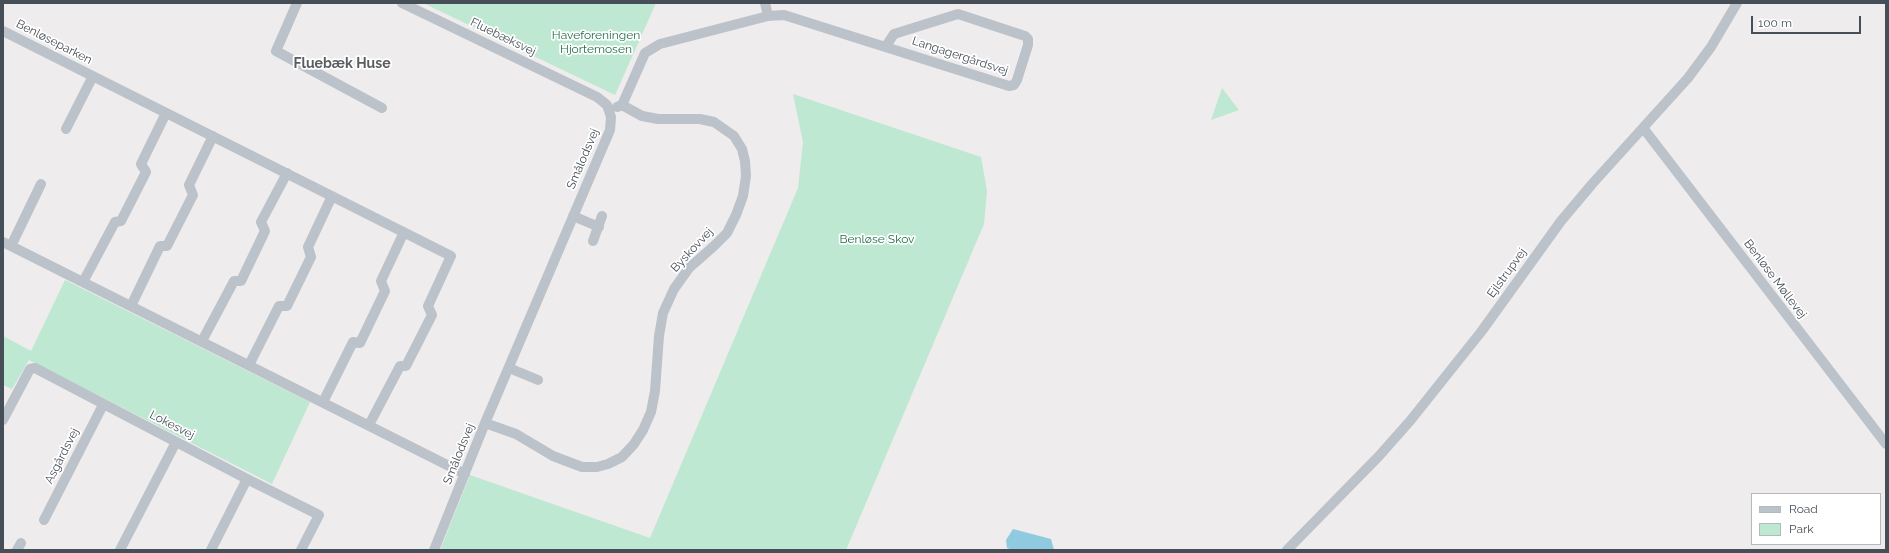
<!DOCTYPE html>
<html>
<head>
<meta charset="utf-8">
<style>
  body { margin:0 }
  #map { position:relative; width:1889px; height:553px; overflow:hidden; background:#eeecec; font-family:Raleway,sans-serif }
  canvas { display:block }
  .frame { position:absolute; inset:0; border:4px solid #464e57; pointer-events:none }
  .legend { position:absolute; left:1751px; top:493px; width:130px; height:52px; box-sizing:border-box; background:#fff; border:1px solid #b5b8bc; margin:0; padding:5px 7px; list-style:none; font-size:12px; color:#464e57 }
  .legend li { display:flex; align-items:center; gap:8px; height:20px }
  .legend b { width:20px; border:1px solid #b5b8bc }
  .scale { position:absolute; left:1751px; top:16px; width:110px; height:18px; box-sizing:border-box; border:2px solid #464e57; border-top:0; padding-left:5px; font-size:12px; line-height:14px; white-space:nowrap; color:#464e57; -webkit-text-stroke:3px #fff; paint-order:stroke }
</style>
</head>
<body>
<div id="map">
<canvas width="1889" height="553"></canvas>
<div class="frame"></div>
<ul class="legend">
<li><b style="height:5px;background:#bcc2c9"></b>Road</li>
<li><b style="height:11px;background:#bee8d1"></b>Park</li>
</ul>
<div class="scale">100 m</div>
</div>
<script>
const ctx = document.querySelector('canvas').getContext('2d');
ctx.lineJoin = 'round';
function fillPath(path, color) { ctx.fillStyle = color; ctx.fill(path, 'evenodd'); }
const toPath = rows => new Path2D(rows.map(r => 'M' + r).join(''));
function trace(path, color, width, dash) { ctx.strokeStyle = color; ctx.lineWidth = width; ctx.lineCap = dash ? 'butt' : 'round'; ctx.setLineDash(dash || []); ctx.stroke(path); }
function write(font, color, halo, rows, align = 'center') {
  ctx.font = font + ' Raleway,sans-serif'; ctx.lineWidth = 3.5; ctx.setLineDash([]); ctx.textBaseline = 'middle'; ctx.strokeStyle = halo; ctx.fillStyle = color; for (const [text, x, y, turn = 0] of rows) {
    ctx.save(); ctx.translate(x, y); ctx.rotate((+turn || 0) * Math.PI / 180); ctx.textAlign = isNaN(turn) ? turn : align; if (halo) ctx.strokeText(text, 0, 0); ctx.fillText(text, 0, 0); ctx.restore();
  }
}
fillPath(toPath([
  [423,3,656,3,615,95],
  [1222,88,1239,110,1211,120],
  [793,94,981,157,987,191,984,224,846,550,440,550,470,475,650,538,798,188,803,142],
  [65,280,310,402,272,484,29,360,12,389,3,385,3,336,31,351]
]), '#bee8d1');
fillPath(toPath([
  [1013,529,1051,539,1054,550,1012,550,1007,548,1006,540]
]), '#90cae0');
trace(toPath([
  [297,3,276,51,382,108],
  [402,3,597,97,607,105,611,117,610,130,485,423,434,550],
  [765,3,768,16],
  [3,31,451,256,428,306,432,315,406,366,400,366,369,425],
  [622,105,645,53,660,44,768,16,784,15,1009,86,1014,85,1017,80,1028,45,1028,39,1025,36,958,14,894,34,886,46],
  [66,129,93,76],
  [1644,129,1886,444],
  [573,216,599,227],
  [593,241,602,216],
  [3,242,465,474],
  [11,246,41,184],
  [83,282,115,222,121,221,146,172,141,164,166,113],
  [131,306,160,246,167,246,193,195,189,185,213,136],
  [202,341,234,281,241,281,265,231,261,222,287,173],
  [249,365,279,306,287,306,311,257,308,247,332,196],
  [509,368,538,380],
  [323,402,353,342,360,343,385,291,381,281,404,232],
  [3,420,30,369,35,368,247,479,319,515,301,550],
  [485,423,516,434,553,456,582,467,597,467,608,464,622,457,634,444,643,430,651,412,655,391,659,336,663,313,674,289,689,268,714,246,727,233,736,215,743,196,746,176,745,161,742,149,734,136,714,122,700,119,658,119,642,116,622,105,617,107],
  [44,520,103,405],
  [17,550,21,543],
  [120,550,176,442],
  [211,550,247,479],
  [1287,550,1379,456,1410,421,1481,332,1561,221,1593,183,1688,78,1711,47,1737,3]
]), '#bcc2c9', 10);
write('12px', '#216e4c', '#fff', [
  ["Haveforeningen",596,35],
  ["Hjortemosen",596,49],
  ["Benløse Skov",877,239]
]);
write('12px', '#464e57', '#fff', [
  ["Fluebæksvej",503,37,26],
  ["Benløseparken",54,42,27],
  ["Langagergårdsvej",960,56,18],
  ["Smålodsvej",583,159,-67],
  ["Byskovvej",692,250,-47],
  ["Ejlstrupvej",1507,273,-54],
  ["Benløse Møllevej",1775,279,53],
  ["Lokesvej",172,425,27],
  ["Smålodsvej",459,454,-68],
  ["Asgårdsvej",62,456,-63]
]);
write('bold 14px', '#595c60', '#fff', [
  ["Fluebæk Huse",342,64]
]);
</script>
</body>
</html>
